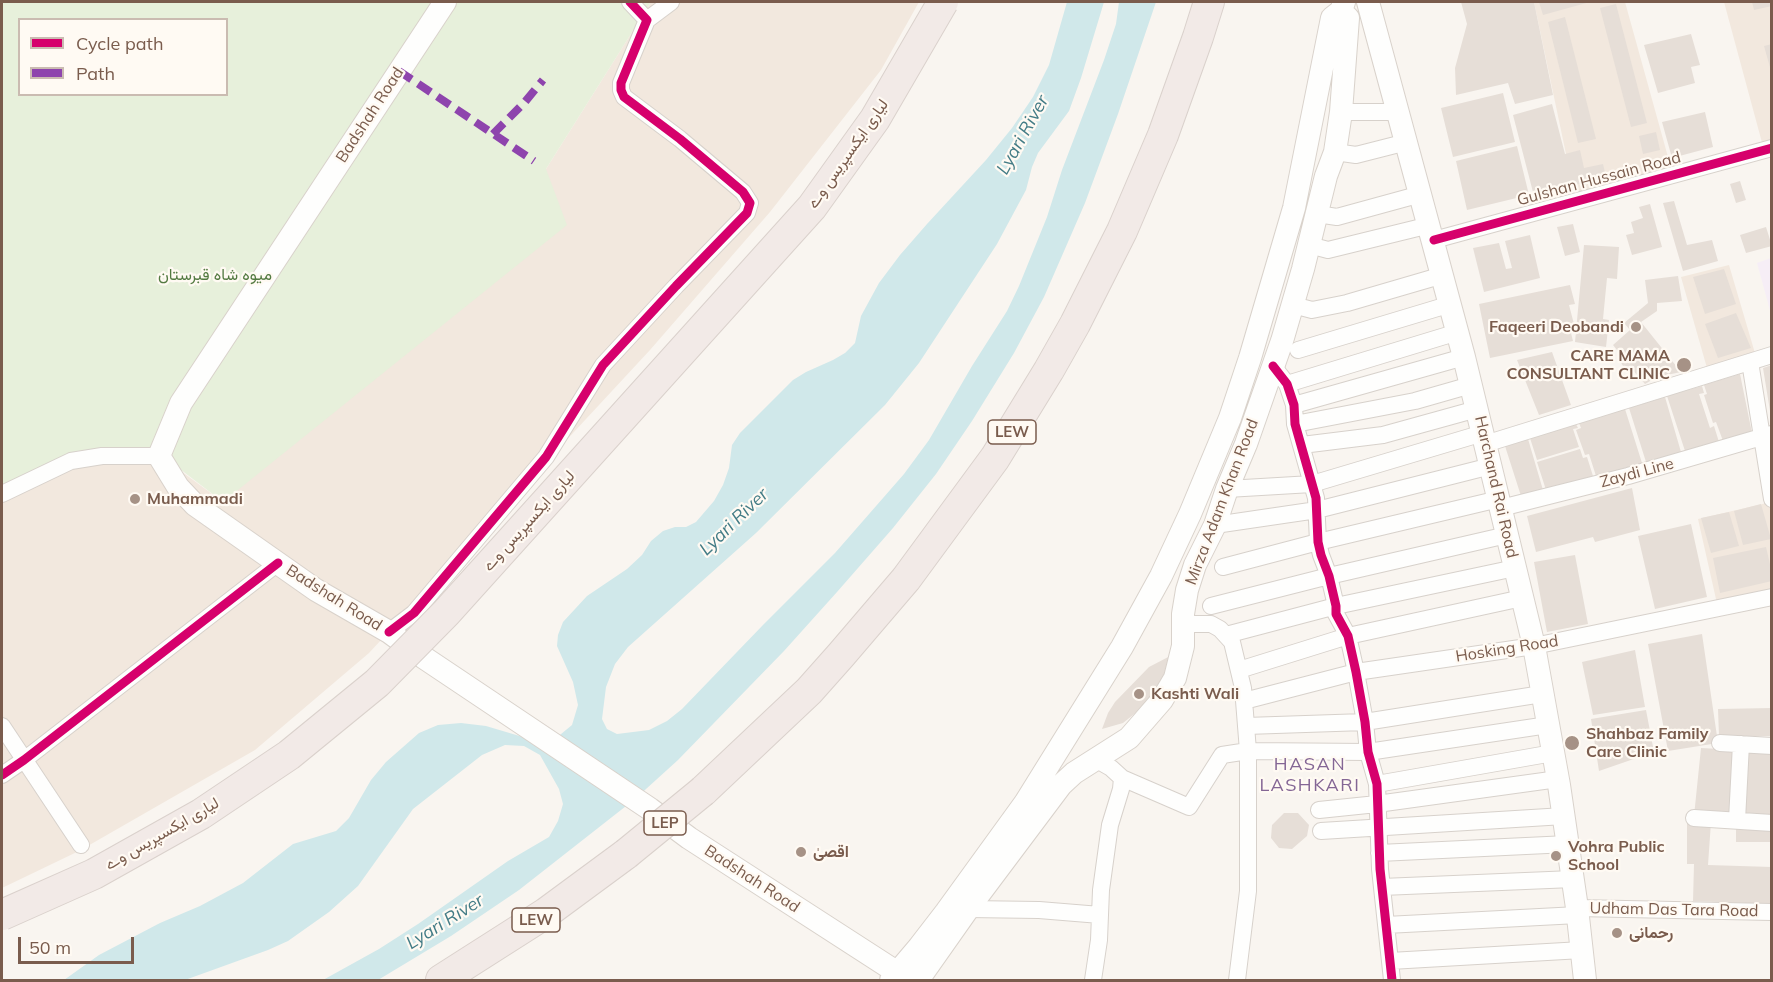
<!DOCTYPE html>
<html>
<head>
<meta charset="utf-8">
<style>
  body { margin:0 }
  #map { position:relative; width:1773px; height:982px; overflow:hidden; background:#f9f5f0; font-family:Mulish,sans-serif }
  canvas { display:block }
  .frame { position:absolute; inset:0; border:3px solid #7a5c4d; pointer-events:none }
  .legend { position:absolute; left:18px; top:18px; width:210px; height:78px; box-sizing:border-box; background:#fffaf3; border:2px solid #cabbb1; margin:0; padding:8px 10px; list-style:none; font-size:18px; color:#7a5c4d }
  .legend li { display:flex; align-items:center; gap:12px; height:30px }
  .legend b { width:30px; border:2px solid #cabbb1 }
  .scale { position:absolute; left:18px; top:937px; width:116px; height:27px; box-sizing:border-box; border:3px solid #7a5c4d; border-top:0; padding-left:8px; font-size:18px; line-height:21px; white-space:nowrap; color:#7a5c4d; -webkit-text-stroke:4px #fffaf3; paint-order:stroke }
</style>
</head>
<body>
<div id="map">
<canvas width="1773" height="982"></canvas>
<div class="frame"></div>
<ul class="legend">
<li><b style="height:8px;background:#d6006c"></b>Cycle path</li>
<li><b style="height:8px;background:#8e44ad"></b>Path</li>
</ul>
<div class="scale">50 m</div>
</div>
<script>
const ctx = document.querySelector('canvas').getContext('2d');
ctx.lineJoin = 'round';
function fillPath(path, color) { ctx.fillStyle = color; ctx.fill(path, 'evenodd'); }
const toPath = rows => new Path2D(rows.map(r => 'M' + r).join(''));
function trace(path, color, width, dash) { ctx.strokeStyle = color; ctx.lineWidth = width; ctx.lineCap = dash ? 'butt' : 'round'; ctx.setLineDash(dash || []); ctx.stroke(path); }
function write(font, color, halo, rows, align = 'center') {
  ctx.font = font + ' Mulish,Vazirmatn,sans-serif'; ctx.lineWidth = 4.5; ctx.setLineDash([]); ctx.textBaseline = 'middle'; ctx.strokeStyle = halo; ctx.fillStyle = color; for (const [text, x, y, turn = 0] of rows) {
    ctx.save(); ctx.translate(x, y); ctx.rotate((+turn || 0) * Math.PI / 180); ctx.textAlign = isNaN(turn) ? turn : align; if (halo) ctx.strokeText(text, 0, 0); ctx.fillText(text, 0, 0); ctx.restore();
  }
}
fillPath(toPath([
  [651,2,919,2,881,70,770,212,650,350,369,653,255,750,79,851,2,888,2,494,140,441,223,502,546,169],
  [1534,2,1625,2,1673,175,1578,201,1566,154],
  [1724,2,1771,2,1771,148,1764,150],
  [1729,265,1757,360,1709,375,1681,277],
  [1771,502,1771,597,1718,608,1698,519]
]), '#f2e8de');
fillPath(toPath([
  [1771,258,1772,258,1771,314,1757,263]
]), '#f6eef6');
fillPath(toPath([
  [2,2,651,2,546,169,567,225,223,502,176,466,171,451,139,451,2,488],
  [20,20,226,20,226,94,20,94]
]), '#e7f0db');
fillPath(toPath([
  [1067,2,1104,2,1081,78,1069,111,1038,153,1032,167,1026,190,997,244,919,363,885,405,756,533,628,647,615,664,606,687,602,719,607,729,617,734,649,730,667,721,682,709,763,625,835,553,904,474,929,440,972,366,1007,311,1019,286,1047,217,1062,170,1104,60,1116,24,1119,2,1156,2,1118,114,1085,203,1044,297,1014,353,972,421,936,474,893,528,837,592,784,651,678,760,635,799,519,890,451,936,378,980,323,980,379,949,418,924,508,861,549,837,558,821,563,804,559,789,540,755,524,746,505,745,482,755,413,809,358,886,329,912,288,941,268,950,185,980,64,980,99,955,160,923,200,906,243,883,293,844,336,831,349,818,371,780,386,762,419,733,438,725,461,723,486,726,533,740,555,739,572,725,578,705,573,682,557,646,558,635,563,622,587,596,627,569,642,555,651,541,663,531,675,527,686,527,696,522,714,501,723,485,729,468,732,445,740,433,793,380,806,372,833,360,845,353,855,343,861,316,879,283,900,255,927,224,986,160,1012,128,1033,97,1049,65]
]), '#d0e8ea');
fillPath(toPath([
  [1461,2,1534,2,1553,95,1515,104,1508,83,1456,95,1455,68,1467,24],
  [1539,2,1590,2,1543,15],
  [1752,2,1772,2,1772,6,1754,10],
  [1616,4,1647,123,1631,127,1600,8],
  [1565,17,1596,139,1578,143,1548,22],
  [1691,34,1700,65,1691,67,1695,83,1658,93,1644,45],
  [1772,44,1772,71,1771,71,1764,46],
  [1503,93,1515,142,1453,157,1441,108],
  [1552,104,1565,154,1580,150,1584,168,1603,164,1606,177,1534,196,1513,115],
  [1705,112,1713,147,1672,158,1662,122],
  [1656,132,1660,150,1643,154,1639,136],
  [1517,146,1529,195,1467,210,1456,161],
  [1740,181,1746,200,1736,203,1730,184],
  [1674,201,1687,245,1712,240,1718,261,1683,271,1663,203],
  [1650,204,1662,247,1632,255,1626,235,1634,233,1631,222,1643,218,1639,207],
  [1573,224,1580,252,1565,256,1557,227],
  [1766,227,1772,246,1746,253,1740,235],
  [1530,235,1540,278,1484,292,1473,248,1499,243,1506,269,1512,268,1505,241],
  [1584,245,1619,247,1617,279,1607,278,1603,319,1609,320,1606,347,1575,342],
  [1724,269,1736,304,1705,314,1693,277],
  [1678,276,1682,301,1657,303,1657,311,1641,322,1681,372,1657,377,1645,384,1630,367,1626,370,1621,363,1625,360,1613,345,1630,330,1624,323,1648,303,1645,280],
  [1570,285,1575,304,1569,305,1574,324,1569,325,1573,341,1490,358,1479,304],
  [1736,313,1751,348,1718,358,1705,324],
  [1552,352,1571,405,1539,415,1517,360],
  [1772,365,1772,411,1770,411,1763,368],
  [1740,374,1752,433,1723,441,1716,422,1713,423,1704,395,1707,394,1704,385],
  [1702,386,1704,393,1699,394,1710,428,1714,426,1719,442,1685,451,1667,396],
  [1665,397,1681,452,1646,462,1629,408],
  [1625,409,1642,463,1596,476,1589,454,1585,455,1576,430,1581,428,1579,423],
  [1576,424,1578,428,1573,429,1579,447,1537,460,1530,438],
  [1528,439,1543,490,1521,496,1505,446],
  [1580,449,1583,458,1587,457,1593,476,1546,490,1537,462],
  [1632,488,1640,530,1595,542,1593,537,1536,552,1527,516],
  [1761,504,1771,539,1743,545,1734,511],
  [1729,512,1739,546,1711,553,1701,518],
  [1691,524,1707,597,1655,609,1638,536],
  [1766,547,1772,573,1772,581,1720,593,1713,558],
  [1575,555,1588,624,1547,632,1534,562],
  [1702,634,1718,743,1668,751,1648,644],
  [1635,650,1645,707,1593,715,1582,662],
  [1174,654,1169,674,1148,703,1123,723,1102,729,1108,713,1115,702,1149,667],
  [1772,708,1772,736,1719,736,1718,709],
  [1646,710,1654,752,1599,771,1591,719],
  [1701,748,1739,750,1733,818,1694,816],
  [1745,751,1772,753,1772,822,1741,819],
  [1284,813,1298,813,1309,825,1307,836,1292,849,1279,848,1271,838,1272,825],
  [1687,820,1711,822,1708,865,1772,867,1772,904,1693,901,1694,864,1687,864],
  [1736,825,1772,826,1772,842,1736,842]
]), '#e6ded7');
const street = toPath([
  [647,20,671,2],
  [1341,112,1399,112],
  [1335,152,1356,155,1407,142],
  [1317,214,1337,217,1421,194],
  [1434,240,1772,148],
  [1309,245,1328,250,1430,225],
  [1293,305,1312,310,1347,303,1443,275],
  [1298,350,1451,304],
  [1750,362,1772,499],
  [1273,366,1287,384,1294,405,1295,424,1316,498,1318,542,1321,555,1329,576,1336,606,1336,614,1348,636,1356,672,1365,722,1368,752,1377,784,1380,869,1392,980],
  [1287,384,1458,332],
  [1294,405,1464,357],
  [1295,424,1415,401,1471,385],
  [1485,444,1772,355],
  [1302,445,1383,435,1477,409],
  [1227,489,1312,484,1483,433],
  [2,494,71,461,102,456,159,456],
  [1501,508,1628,476,1772,434],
  [1215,525,1317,510,1491,466],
  [1223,567,1318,542,1499,499],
  [1211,606,1329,576,1507,535],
  [1183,624,1211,624,1220,629,1232,642,1243,688,1248,751,1248,891,1237,980],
  [389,632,414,613,546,457,603,365,676,286,747,213,750,203,743,192,680,139,624,97,621,90,621,83,647,20,630,2],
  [1226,635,1336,606,1515,568],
  [1239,670,1348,636,1522,598],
  [1244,701,1356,672,1534,646,1772,597],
  [2,726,81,845],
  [1246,726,1365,722,1542,694],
  [1720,743,1772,746],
  [1097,760,1111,768,1122,778,1189,807,1222,755,1248,751,1368,752,1548,725],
  [2,775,24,760,278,563],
  [1377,784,1553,753],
  [1319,810,1377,804,1558,779],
  [1694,818,1772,823],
  [1737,820,1741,744],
  [1321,831,1564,816],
  [1379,853,1568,844],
  [1382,887,1573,879],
  [1577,908,1772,912],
  [968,909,1039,910,1100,915],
  [1386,925,1578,915],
  [1390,961,1582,950],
  [1093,980,1099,940,1101,890,1110,825,1121,789,1122,778]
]);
const secondary = toPath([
  [445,2,181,403,159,456,178,487,195,505,316,590,389,632,423,657,650,809,689,838,898,973,912,980],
  [1368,2,1464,357,1534,646,1559,785,1577,908,1585,980],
  [891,980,919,947,946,912,1025,803,1122,647,1161,576,1190,514,1230,418,1250,358,1294,208,1332,18,1341,11,1344,2],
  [918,980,968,909,1061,785,1074,773,1129,738,1162,700,1175,678,1183,646,1183,614,1187,590,1195,565,1215,525,1227,489,1246,444,1282,341,1303,269,1326,176,1335,152,1341,112,1348,18,1341,11]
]);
const highway = toPath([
  [703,791,774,724,809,691,841,655,906,579,995,458,1049,370,1075,324,1122,231,1163,135,1198,37,1209,2],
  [441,980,546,913,626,854]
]);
trace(street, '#d7d1cb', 18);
trace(secondary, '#d9d2cb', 24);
trace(highway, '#dad1cc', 32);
trace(street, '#fefefd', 16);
trace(secondary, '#fefefd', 22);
trace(highway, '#f2eae7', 30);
const highwayBridge = toPath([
  [626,854,703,791],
  [2,915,94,874,201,814,289,755,377,683,446,613,812,207,875,119,943,2]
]);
trace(highwayBridge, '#dad1cc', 32, []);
trace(highwayBridge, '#f2eae7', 30);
trace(toPath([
  [399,71,534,161],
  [493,134,524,103,543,80]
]), '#8e44ad', 8, [15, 8]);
trace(toPath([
  [1434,240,1772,148],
  [1273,366,1287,384,1294,405,1295,424,1316,498,1318,542,1321,555,1329,576,1336,606,1336,614,1348,636,1356,672,1365,722,1368,752,1377,784,1380,869,1392,980],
  [389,632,414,613,546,457,603,365,676,286,747,213,750,203,743,192,680,139,624,97,621,90,621,83,647,20,630,2],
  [2,775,24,760,278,563]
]), '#d6006c', 9);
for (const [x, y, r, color] of [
  [1636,327,6,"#a69286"],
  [1684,365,8,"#a69286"],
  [135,499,6,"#a69286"],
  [1139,694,6,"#a69286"],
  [1572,743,8,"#a69286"],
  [801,852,6,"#a69286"],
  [1556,856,6,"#a69286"],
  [1617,933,6,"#a69286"]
]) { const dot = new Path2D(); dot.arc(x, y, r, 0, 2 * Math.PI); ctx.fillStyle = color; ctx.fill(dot); trace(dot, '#fffaf3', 2); }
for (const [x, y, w] of [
  [1012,432,48],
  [665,823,42],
  [536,920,48]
]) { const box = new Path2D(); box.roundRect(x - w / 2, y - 12, w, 24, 4.5); ctx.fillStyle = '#fffaf3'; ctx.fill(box); trace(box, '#7a5c4d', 1.5); }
write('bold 15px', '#7a5c4d', null, [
  ["LEW",1012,432],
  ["LEP",665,823],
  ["LEW",536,920]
]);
write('16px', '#7a5c4d', '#fffaf3', [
  ["Badshah Road",370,115,-57],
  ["لیاری ایکسپریس وے",848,154,-55],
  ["Gulshan Hussain Road",1599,179,-15],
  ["Zaydi Line",1637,473,-15],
  ["Harchand Rai Road",1496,487,77],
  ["Mirza Adam Khan Road",1222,502,-69],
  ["لیاری ایکسپریس وے",529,521,-48],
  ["Badshah Road",334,598,32],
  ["Hosking Road",1507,649,-9],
  ["لیاری ایکسپریس وے",162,834,-30],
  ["Badshah Road",752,879,33],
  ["Udham Das Tara Road",1674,910,1]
]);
write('16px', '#537a41', '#fffaf3', [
  ["میوہ شاہ قبرستان",215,275]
]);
write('bold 16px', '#7a5c4d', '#fffaf3', [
  ["Faqeeri Deobandi",1624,327,"right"],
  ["CARE MAMA",1670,356,"right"],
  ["CONSULTANT CLINIC",1670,374,"right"],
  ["Muhammadi",147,499],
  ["Kashti Wali",1151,694],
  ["Shahbaz Family",1586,734],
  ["Care Clinic",1586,752],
  ["Vohra Public",1568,847],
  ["School",1568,865],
  ["اقصیٰ",813,852],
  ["رحمانی",1629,933]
], 'left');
write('italic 18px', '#437c86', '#fffaf3', [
  ["Lyari River",1023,135,-61],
  ["Lyari River",734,522,-44],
  ["Lyari River",445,922,-32]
]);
ctx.letterSpacing = '1.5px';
write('18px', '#846695', '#fffaf3', [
  ["HASAN",1310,765],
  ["LASHKARI",1310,786]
]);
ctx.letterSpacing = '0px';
</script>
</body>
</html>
